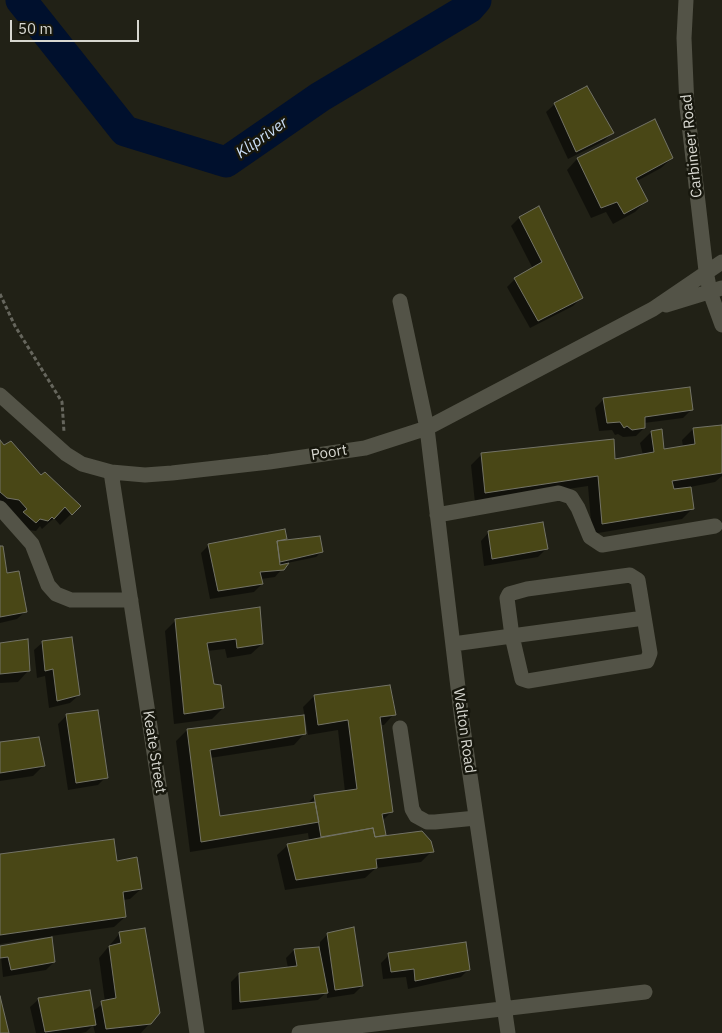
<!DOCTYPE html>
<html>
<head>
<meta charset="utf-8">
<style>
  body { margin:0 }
  #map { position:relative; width:722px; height:1033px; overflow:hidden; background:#212116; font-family:"IBM Plex Sans",sans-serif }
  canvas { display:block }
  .scale { position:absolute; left:10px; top:20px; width:129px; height:22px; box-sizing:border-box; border:2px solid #d7d7d0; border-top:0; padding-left:6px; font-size:15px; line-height:18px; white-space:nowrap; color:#d7d7d0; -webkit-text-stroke:4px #17170d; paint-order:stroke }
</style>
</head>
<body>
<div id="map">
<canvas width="722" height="1033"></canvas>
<div class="scale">50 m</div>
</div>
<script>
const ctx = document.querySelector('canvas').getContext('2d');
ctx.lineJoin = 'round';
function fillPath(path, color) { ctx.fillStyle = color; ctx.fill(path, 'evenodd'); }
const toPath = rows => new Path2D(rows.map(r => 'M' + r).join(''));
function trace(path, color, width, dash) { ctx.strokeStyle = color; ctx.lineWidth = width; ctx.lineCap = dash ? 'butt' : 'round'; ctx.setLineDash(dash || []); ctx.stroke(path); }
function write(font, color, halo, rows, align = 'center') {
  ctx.font = font + ' "IBM Plex Sans",sans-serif'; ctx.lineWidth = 5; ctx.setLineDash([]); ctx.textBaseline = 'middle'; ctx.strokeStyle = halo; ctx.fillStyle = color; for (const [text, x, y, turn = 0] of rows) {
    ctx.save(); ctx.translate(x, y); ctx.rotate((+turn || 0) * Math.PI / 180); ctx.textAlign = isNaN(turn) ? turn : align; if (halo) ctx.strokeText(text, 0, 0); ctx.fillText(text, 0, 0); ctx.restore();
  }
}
fillPath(toPath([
  [555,104,612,133,604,141,568,159,546,112],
  [654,120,672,158,661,168,637,181,646,201,635,212,613,224,606,212,591,218,567,170,577,159],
  [538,207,581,298,573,306,530,328,507,287,515,279,533,269,511,226,519,218],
  [603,400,692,409,683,418,644,423,644,428,636,436,623,437,618,434,615,435,612,430,599,431,595,408],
  [722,426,722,476,715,482,690,487,693,508,682,519,592,534,588,486,475,503,471,465,482,454,614,460,643,455,640,443,651,432,663,450,683,447,682,440,693,429],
  [0,442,79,506,60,525,54,518,42,529,40,526,36,531,28,530,0,509],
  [489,532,546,549,538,557,484,566,481,541],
  [286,538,283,541,321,552,316,557,287,563,275,577,261,579,262,584,254,592,210,599,201,553,209,545],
  [0,548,6,575,26,611,17,619,0,623],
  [176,620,262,644,251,654,227,658,225,649,207,651,213,685,223,708,212,719,174,724,165,631],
  [43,642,79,695,70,703,49,708,45,676,37,678,34,650],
  [0,644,28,671,18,682,0,683],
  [314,696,394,714,384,725,380,725,391,812,382,821,385,837,432,851,421,862,376,868,365,878,285,890,277,855,288,845,309,841,308,833,190,852,176,741,187,730,303,716,304,734,294,745,210,758,219,818,307,804,315,796,345,792,338,730,308,735,303,707],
  [67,715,106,777,98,785,68,790,58,724],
  [0,743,43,766,33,776,0,781],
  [0,856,116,863,141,889,130,899,123,900,125,917,114,927,51,936,54,962,46,970,3,977,0,947,47,939,46,937,0,944],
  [120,933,150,1023,141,1033,95,1033,93,1025,86,1032,81,1033,36,1033,30,1007,39,999,92,1012,105,1002,99,958],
  [328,934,362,986,354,994,327,998,327,992,318,1000,232,1010,231,982,239,974,288,968,286,958,294,950,320,948,320,942],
  [389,955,469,969,461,977,408,989,406,977,383,979,381,963]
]), '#0007');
trace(toPath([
  [21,0,125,131,226,162,320,97,469,8,476,0]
]), '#00102d', 31);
const building = toPath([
  [587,86,614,133,576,152,554,103,587,86],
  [655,119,673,158,636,178,648,201,624,214,617,202,601,208,577,158,655,119],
  [539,206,583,298,538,321,514,278,542,262,519,217,539,206],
  [690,387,693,410,645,417,645,428,632,430,627,426,624,428,620,422,607,423,603,398,690,387],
  [722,425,722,473,672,481,674,489,691,487,694,509,602,524,598,476,485,493,481,453,614,439,615,459,654,452,651,431,662,429,664,449,695,444,693,428,722,425],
  [0,440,4,445,11,441,41,475,45,472,81,506,72,515,65,507,54,519,52,517,48,521,40,519,36,523,23,512,27,509,19,500,7,498,0,492,0,440],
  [543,522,548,549,492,559,488,531,543,522],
  [285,529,287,539,277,541,280,565,289,563,284,570,260,572,263,584,218,591,208,544,285,529],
  [320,536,323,552,280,562,277,541,320,536],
  [0,546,3,546,7,573,19,571,27,612,0,617,0,546],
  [260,607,263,644,237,648,236,639,207,643,214,684,221,685,224,708,184,714,175,619,260,607],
  [72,637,80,695,57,701,53,669,45,671,42,641,72,637],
  [28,639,30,671,0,674,0,643,28,639],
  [390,685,396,715,380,717,393,812,382,814,386,835,375,837,373,828,321,837,314,795,357,789,348,720,318,725,314,695,390,685],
  [98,710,108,778,76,783,66,714,98,710],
  [304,715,306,734,210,750,220,816,315,802,319,822,201,842,187,729,304,715],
  [39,737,45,766,0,773,0,742,39,737],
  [373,828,375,837,422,831,431,841,434,852,376,859,377,868,296,880,287,844,373,828],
  [114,839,117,861,137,857,142,889,123,892,126,917,0,935,0,854,114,839],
  [354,927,363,986,335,990,327,933,354,927],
  [145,928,160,1013,151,1024,106,1029,101,1001,116,998,109,946,121,943,119,932,145,928],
  [52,937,55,962,11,970,8,957,0,958,0,946,52,937],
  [466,942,470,970,415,981,414,969,391,972,388,953,466,942],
  [319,947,328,993,240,1002,239,973,297,966,294,949,319,947],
  [90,990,96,1025,45,1032,38,998,90,990],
  [0,996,9,1033,0,1033,0,996]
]);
fillPath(building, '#494716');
trace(building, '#737366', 1);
trace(toPath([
  [0,294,15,326,62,402,64,432]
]), '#66665d', 3, [4, 2.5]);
trace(toPath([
  [686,0,684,38,687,107,706,271,710,292,722,325],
  [400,301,427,428,462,721,508,1033],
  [666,305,722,288],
  [0,395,66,454,82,464,111,472,145,475,172,473,269,462,365,448,427,428,653,309,722,262],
  [111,472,197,1033],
  [0,508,32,544,48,585,56,594,71,600,131,600],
  [437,515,559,493,571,497,578,508,590,537,602,545,715,526],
  [630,575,638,580,650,653,647,661,528,681,522,679,512,636,507,598,509,594,527,589,630,575],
  [453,644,644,618],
  [400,728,412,809,416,816,427,822,435,822,476,818],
  [299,1033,645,992]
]), '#535347', 15);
write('15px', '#d7d7d0', '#17170d', [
  ["Carbineer Road",692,146,-96],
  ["Poort",329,453,-9],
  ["Walton Road",464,731,82],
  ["Keate Street",154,752,81]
]);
write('italic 16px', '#ccdff7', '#17170d', [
  ["Klipriver",262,138,-35]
]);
</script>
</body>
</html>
